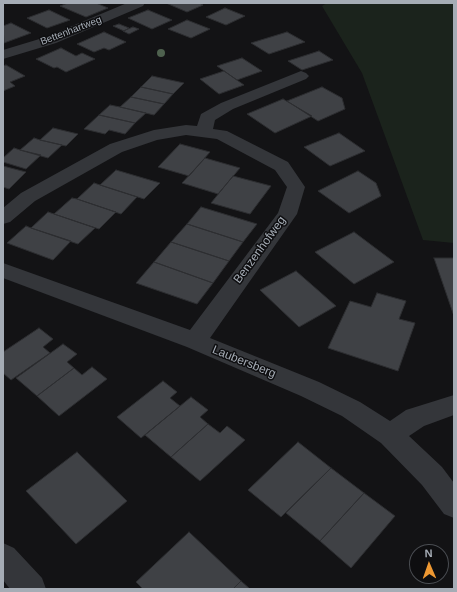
<!DOCTYPE html>
<html>
<head>
<meta charset="utf-8">
<style>
  body { margin:0 }
  #map { position:relative; width:457px; height:592px; overflow:hidden; background:#131315; font-family:Arial,sans-serif }
  canvas { display:block }
  .frame { position:absolute; inset:0; border:4px solid #a5acb5; pointer-events:none }
  .north { position:absolute; left:409px; top:544px; width:40px; height:40px; box-sizing:border-box; background:#0e0e10; border:1px solid #4a4d52; border-radius:50%; rotate:358deg; font-size:11px; font-weight:700; line-height:16px; text-align:center; color:#a5acb5 }
  .north::after { content:''; display:block; margin:auto; width:14px; height:18px; background:#ee9832; clip-path:polygon(50% 0,100% 100%,50% 72%,0 100%) }
</style>
</head>
<body>
<div id="map">
<canvas width="457" height="592"></canvas>
<div class="frame"></div>
<div class="north">N</div>
</div>
<script>
const ctx = document.querySelector('canvas').getContext('2d');
ctx.lineJoin = 'round';
function fillPath(path, color) { ctx.fillStyle = color; ctx.fill(path, 'evenodd'); }
const toPath = rows => new Path2D(rows.map(r => 'M' + r).join(''));
function trace(path, color, width, dash) { ctx.strokeStyle = color; ctx.lineWidth = width; ctx.lineCap = dash ? 'butt' : 'round'; ctx.setLineDash(dash || []); ctx.stroke(path); }
function write(font, color, halo, rows, align = 'center') {
  ctx.font = font + ' Arial,sans-serif'; ctx.lineWidth = 3; ctx.setLineDash([]); ctx.textBaseline = 'middle'; ctx.strokeStyle = halo; ctx.fillStyle = color; for (const [text, x, y, turn = 0] of rows) {
    ctx.save(); ctx.translate(x, y); ctx.rotate((+turn || 0) * Math.PI / 180); ctx.textAlign = isNaN(turn) ? turn : align; if (halo) ctx.strokeText(text, 0, 0); ctx.fillText(text, 0, 0); ctx.restore();
  }
}
fillPath(toPath([
  [327,3,454,3,454,243,423,240,362,73,322,6]
]), '#1b231c');
const building = toPath([
  [68,3,96,3,108,8,86,17,60,6,68,3],
  [166,3,199,3,203,5,187,12,166,3],
  [225,8,245,16,226,25,206,17,225,8],
  [49,10,70,20,47,28,27,18,49,10],
  [148,10,172,20,152,29,128,18,148,10],
  [187,20,210,29,191,38,168,29,187,20],
  [11,23,31,33,4,43,3,26,11,23],
  [119,24,129,28,124,31,113,26,119,24],
  [133,27,139,29,129,34,123,31,133,27],
  [104,32,126,42,109,50,104,48,94,52,77,44,104,32],
  [287,32,305,42,269,54,251,43,287,32],
  [61,48,76,56,82,53,95,59,66,72,57,67,54,68,36,59,61,48],
  [319,51,333,60,302,70,288,61,319,51],
  [242,58,262,71,237,80,217,66,242,58],
  [6,65,25,76,10,82,15,86,3,91,3,66,6,65],
  [224,71,244,85,219,94,200,79,224,71],
  [152,76,184,83,173,94,141,87,152,76],
  [141,87,173,94,164,104,131,97,141,87],
  [322,87,342,98,345,109,318,121,287,101,322,87],
  [131,97,164,104,154,115,120,107,131,97],
  [283,99,312,116,275,133,247,114,283,99],
  [110,105,120,107,146,113,135,123,99,115,110,105],
  [99,115,135,123,125,134,109,130,105,134,84,129,99,115],
  [53,128,78,134,66,146,40,140,53,128],
  [339,133,365,151,330,166,304,147,339,133],
  [34,138,40,140,62,145,48,158,20,150,34,138],
  [180,144,210,152,189,176,158,167,180,144],
  [14,148,20,150,41,155,26,169,3,162,3,158,14,148],
  [205,158,240,168,218,194,182,183,205,158],
  [3,166,26,172,9,189,3,187,3,166],
  [116,170,160,183,144,199,100,185,116,170],
  [358,171,376,183,381,196,349,213,318,191,358,171],
  [233,176,271,186,250,214,211,203,233,176],
  [94,183,100,185,137,197,121,214,77,199,94,183],
  [72,198,77,199,116,212,99,229,54,214,72,198],
  [201,207,257,224,243,242,187,224,201,207],
  [48,212,54,214,95,228,78,244,31,228,48,212],
  [187,224,243,242,229,261,171,242,187,224],
  [26,226,31,228,71,241,53,260,7,243,26,226],
  [354,232,394,262,354,284,315,252,354,232],
  [171,242,229,261,213,283,154,262,171,242],
  [434,258,454,258,454,316,434,258],
  [154,262,213,283,197,304,136,283,154,262],
  [296,271,336,306,299,327,260,290,296,271],
  [377,293,406,301,399,319,415,323,398,371,328,348,350,301,371,307,377,293],
  [39,328,53,339,43,347,50,353,11,380,3,373,3,352,39,328],
  [63,344,77,354,67,362,74,368,37,396,16,378,63,344],
  [92,367,107,379,59,416,37,396,74,368,82,375,92,367],
  [163,381,177,392,170,398,180,406,141,438,117,417,163,381],
  [191,397,208,410,200,417,208,424,171,457,145,435,191,397],
  [208,424,220,433,227,426,245,440,200,481,171,457,208,424],
  [298,442,331,468,281,517,248,490,298,442],
  [77,452,127,501,76,544,26,491,77,452],
  [331,468,364,493,320,541,286,513,331,468],
  [364,493,395,516,351,568,320,541,364,493],
  [189,532,241,581,233,589,143,589,136,582,189,532],
  [241,581,250,589,233,589,241,581]
]);
fillPath(building, '#3f4145');
trace(building, '#2d2e31', 1);
fillPath(toPath([
  [127,3,145,3,143,6,56,43,3,59,3,50,46,37,127,3],
  [301,71,306,73,309,76,306,79,233,109,215,120,213,129,227,131,288,162,305,187,297,214,210,338,319,382,360,402,390,421,406,410,454,395,454,415,424,426,409,436,442,467,454,483,454,518,444,514,422,485,381,443,342,416,301,396,187,347,3,278,3,263,190,330,278,213,287,187,275,170,217,139,186,135,157,140,122,152,35,201,10,222,3,224,3,208,21,193,110,144,154,130,186,125,197,126,201,114,221,103,301,71],
  [3,543,14,548,42,578,46,589,10,589,3,580,3,543]
]), '#34363a');
ctx.fillStyle = '#4e614e';
for (const [x, y] of [
  [161,53]
]) { ctx.beginPath(); ctx.arc(x, y, 4, 0, 2 * Math.PI); ctx.fill(); }
write('10px', '#a5acb5', '#0e0e10', [
  ["Bettenhartweg",71,31,-21]
]);
write('12px', '#a5acb5', '#0e0e10', [
  ["Benzenhofweg",260,250,-54],
  ["Laubersberg",244,362,22]
]);
</script>
</body>
</html>
